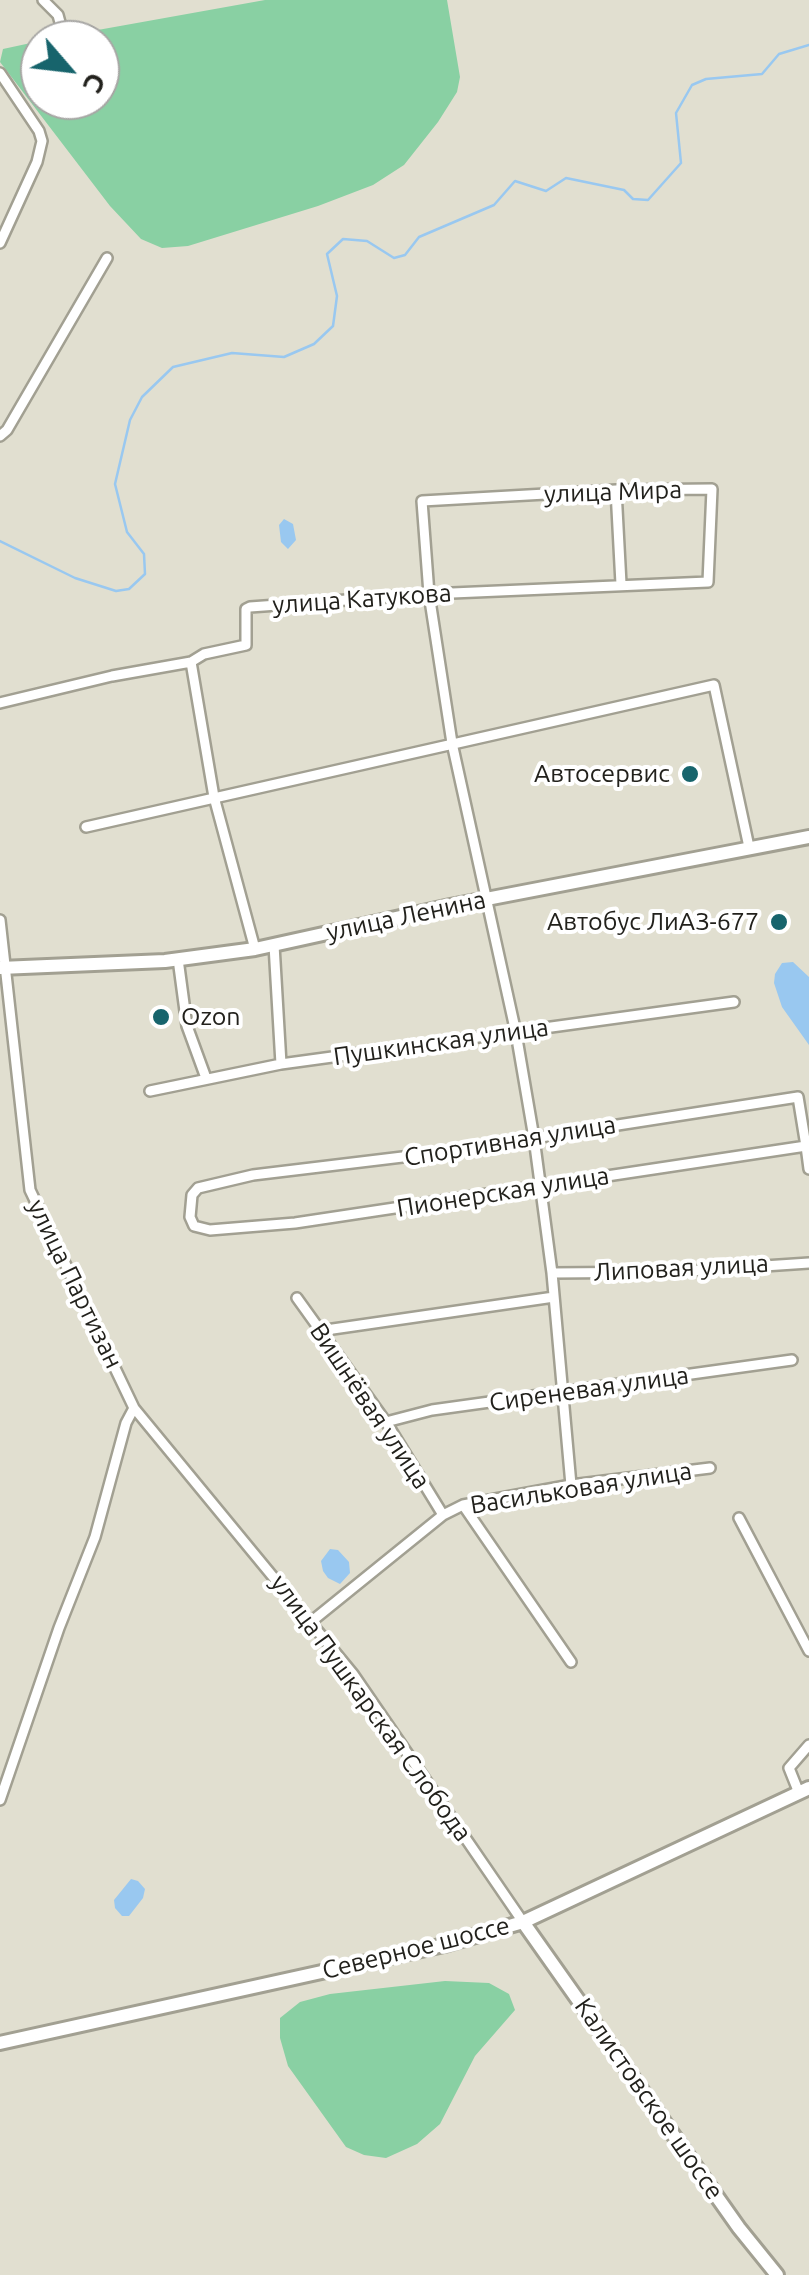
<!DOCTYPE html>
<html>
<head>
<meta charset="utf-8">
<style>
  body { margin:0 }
  #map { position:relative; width:809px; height:2275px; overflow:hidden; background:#e1dfd0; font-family:Ubuntu,sans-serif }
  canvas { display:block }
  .north { position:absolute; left:20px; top:20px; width:100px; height:100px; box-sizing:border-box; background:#fff; border:2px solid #a7a6a4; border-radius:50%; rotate:118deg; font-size:28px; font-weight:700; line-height:40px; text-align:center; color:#22211c }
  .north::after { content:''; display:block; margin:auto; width:35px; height:45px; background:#17646c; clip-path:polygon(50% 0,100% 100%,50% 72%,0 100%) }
</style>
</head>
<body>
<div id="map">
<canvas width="809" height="2275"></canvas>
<div class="north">С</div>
</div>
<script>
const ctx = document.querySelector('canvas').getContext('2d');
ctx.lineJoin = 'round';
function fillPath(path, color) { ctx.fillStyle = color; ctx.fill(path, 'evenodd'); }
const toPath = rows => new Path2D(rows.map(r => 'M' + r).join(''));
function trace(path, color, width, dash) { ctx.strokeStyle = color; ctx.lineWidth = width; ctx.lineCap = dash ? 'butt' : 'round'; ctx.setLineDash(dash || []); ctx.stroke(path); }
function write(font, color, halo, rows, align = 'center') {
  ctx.font = font + ' Ubuntu,sans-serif'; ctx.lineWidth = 8; ctx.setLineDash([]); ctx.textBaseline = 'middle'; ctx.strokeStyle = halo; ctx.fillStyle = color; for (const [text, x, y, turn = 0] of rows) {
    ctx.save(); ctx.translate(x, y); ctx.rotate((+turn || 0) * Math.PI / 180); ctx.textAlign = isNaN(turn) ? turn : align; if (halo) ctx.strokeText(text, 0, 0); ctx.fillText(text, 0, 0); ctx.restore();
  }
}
fillPath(toPath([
  [265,0,447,0,460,77,457,92,438,122,404,165,373,185,318,206,188,246,162,248,141,239,110,206,0,62,3,49,40,41,40,100,100,100,100,40,42,40],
  [445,1981,489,1983,509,1994,515,2010,475,2056,440,2124,417,2144,386,2158,364,2155,346,2147,288,2066,280,2038,280,2018,300,2002,330,1994]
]), '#89d0a3');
fillPath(toPath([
  [284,519,293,524,296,540,288,549,281,542,279,525],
  [793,962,809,977,809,1045,782,1007,774,983,775,974,782,963],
  [330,1549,338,1550,349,1562,350,1573,340,1584,328,1578,323,1571,321,1561],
  [131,1879,138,1881,145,1889,143,1898,129,1916,122,1916,115,1908,114,1900]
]), '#99c8f0');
trace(toPath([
  [0,541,75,578,116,591,129,589,145,574,144,554,127,532,115,484,130,420,142,397,173,367,232,353,284,357,314,344,333,326,337,296,327,254,343,239,367,241,394,258,405,255,419,237,494,205,515,181,546,191,566,178,624,190,633,199,648,200,681,163,676,113,692,85,706,79,762,74,779,54,809,45]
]), '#99c8f0', 2.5);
const street = toPath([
  [43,0,58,15,62,30],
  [0,73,39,131,42,141,37,162,0,243],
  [0,436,7,430,107,258],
  [616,490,621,584],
  [191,662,214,797,255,949],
  [0,703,112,676,191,662,204,654,246,645,246,609,250,607,429,594,708,582,712,489,616,490,422,501,429,594,452,743,516,1033,534,1138,552,1273,571,1485],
  [86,827,714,685,749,847],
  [0,920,30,1190,134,1408,353,1674,523,1922],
  [274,945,281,1064],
  [178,959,187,1026,206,1078],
  [150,1091,281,1064,734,1002],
  [806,1146,295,1223,210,1230,194,1226,190,1217,192,1195,198,1188,253,1175,444,1152,798,1097,806,1146,809,1169],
  [552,1273,675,1272,809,1263],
  [297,1298,386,1422,443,1515],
  [319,1331,554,1297],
  [386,1422,432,1410,792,1360],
  [463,1505,571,1662],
  [739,1518,809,1651],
  [312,1621,443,1515,463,1505,571,1485,710,1468],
  [799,1793,789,1768,809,1745],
  [0,1800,59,1628,95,1537,126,1423,134,1408]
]);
const secondary = toPath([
  [0,968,165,961,255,949,450,906,809,837],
  [523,1922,739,2228,777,2275],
  [0,2043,444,1945,523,1922,809,1788]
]);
trace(street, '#a2a092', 14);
trace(secondary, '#a2a092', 18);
trace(street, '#fff', 9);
trace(secondary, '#fff', 12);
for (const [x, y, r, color] of [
  [690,774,10,"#17646c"],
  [779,922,10,"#17646c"],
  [161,1017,10,"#17646c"]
]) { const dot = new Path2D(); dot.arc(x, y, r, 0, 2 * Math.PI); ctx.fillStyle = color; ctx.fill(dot); trace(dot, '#fff', 4); }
write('25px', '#22211c', '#fff', [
  ["улица Мира",613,492,-2],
  ["улица Катукова",362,599,-4],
  ["улица Ленина",406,916,-12],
  ["Пушкинская улица",441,1042,-8],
  ["Спортивная улица",510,1141,-9],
  ["Пионерская улица",503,1192,-9],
  ["Липовая улица",681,1268,-3],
  ["улица Партизан",75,1284,64],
  ["Сиреневая улица",589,1389,-8],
  ["Вишнёвая улица",370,1406,56],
  ["Васильковая улица",581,1488,-9],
  ["улица Пушкарская Слобода",371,1708,54],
  ["Северное шоссе",416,1948,-14],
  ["Калистовское шоссе",649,2099,55]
]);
write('25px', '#22211c', '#fff', [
  ["Автосервис",670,774],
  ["Автобус ЛиАЗ-677",759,922],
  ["Ozon",181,1017,"left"]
], 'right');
</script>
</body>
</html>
